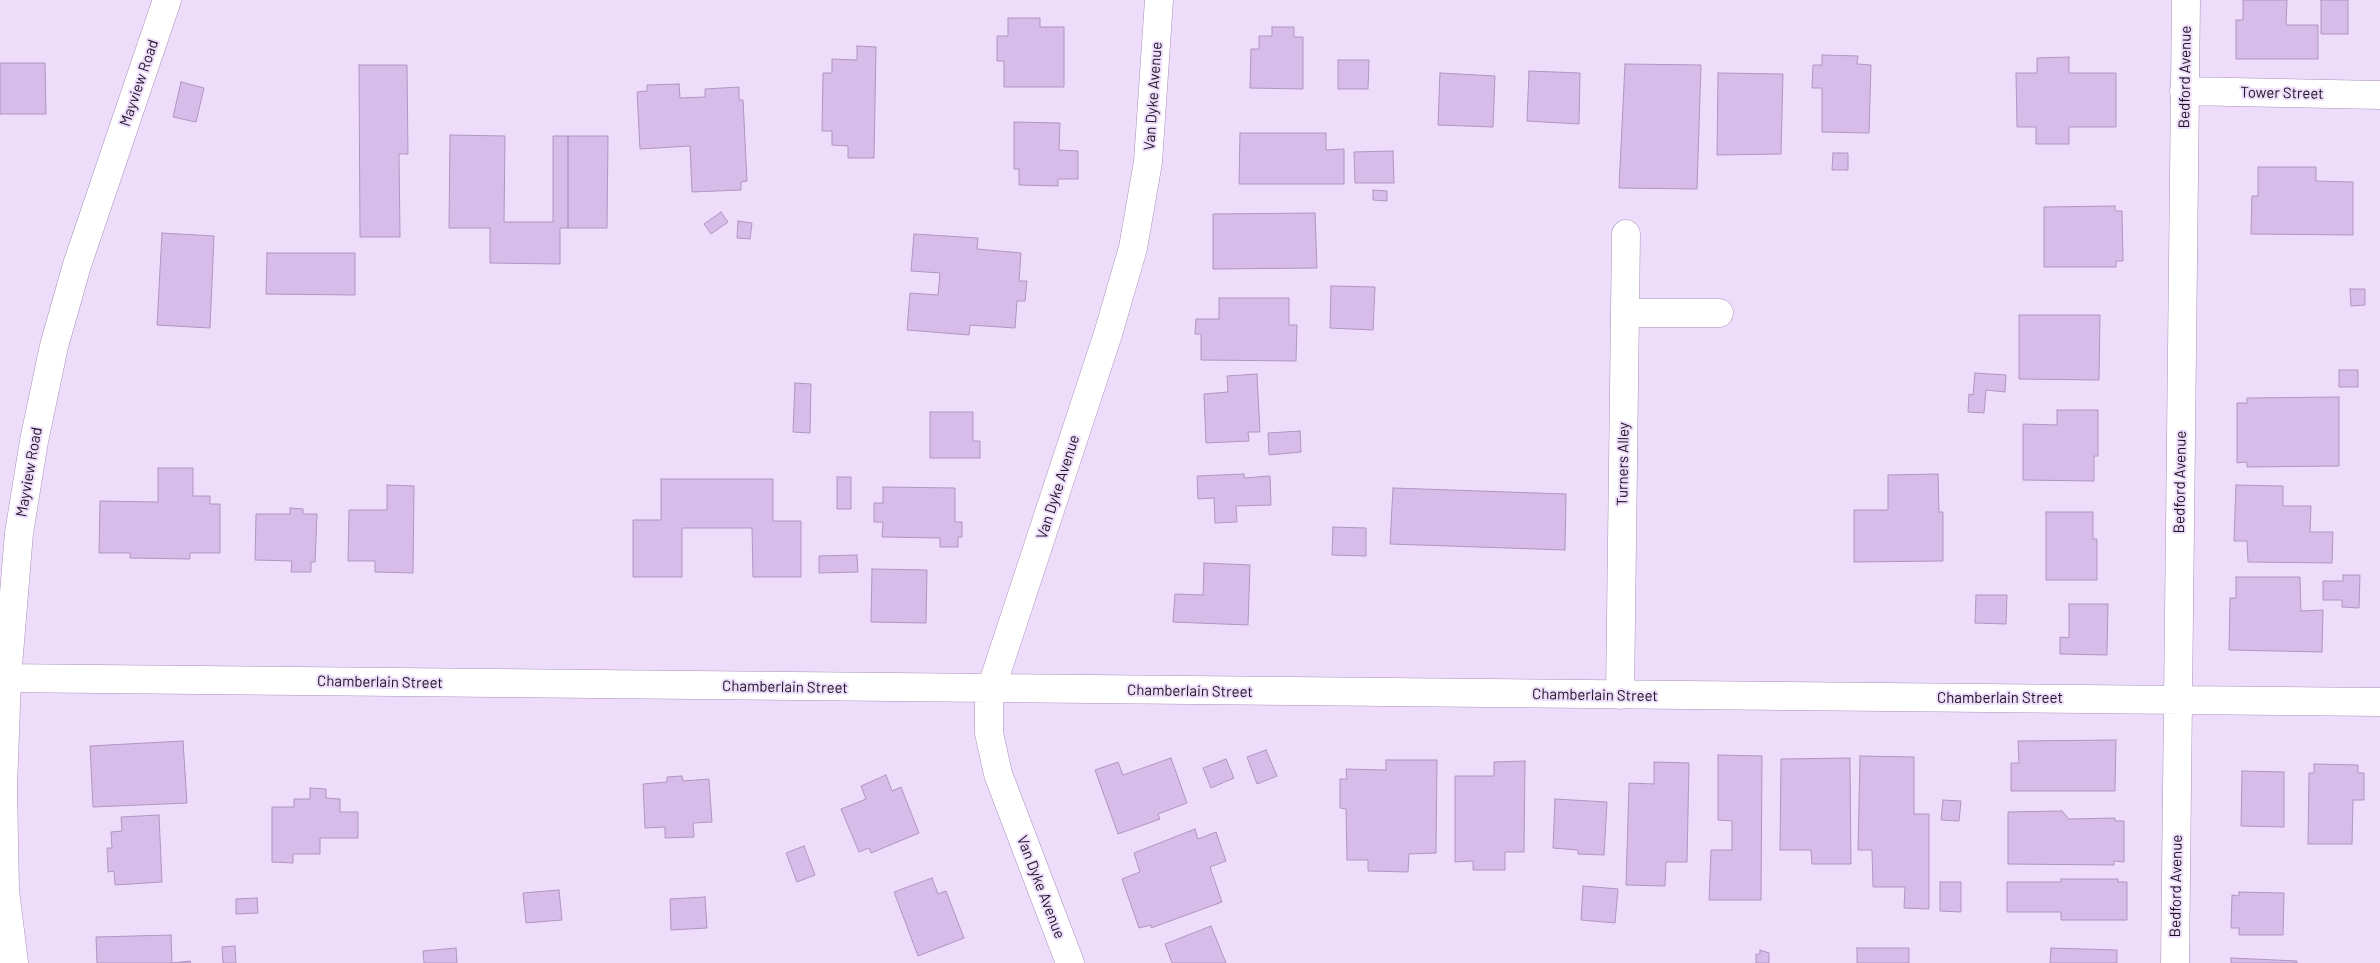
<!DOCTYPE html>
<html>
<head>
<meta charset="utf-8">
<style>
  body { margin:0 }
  canvas { display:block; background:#eeddfa }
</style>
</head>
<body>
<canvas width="2380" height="963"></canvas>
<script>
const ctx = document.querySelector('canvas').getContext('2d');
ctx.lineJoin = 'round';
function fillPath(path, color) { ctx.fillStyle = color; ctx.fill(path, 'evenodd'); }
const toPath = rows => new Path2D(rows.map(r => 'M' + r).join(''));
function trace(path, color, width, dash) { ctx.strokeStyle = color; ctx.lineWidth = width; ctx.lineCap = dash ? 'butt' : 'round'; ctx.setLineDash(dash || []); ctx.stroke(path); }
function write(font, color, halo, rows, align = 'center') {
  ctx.font = font + ' Barlow,sans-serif'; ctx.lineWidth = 4; ctx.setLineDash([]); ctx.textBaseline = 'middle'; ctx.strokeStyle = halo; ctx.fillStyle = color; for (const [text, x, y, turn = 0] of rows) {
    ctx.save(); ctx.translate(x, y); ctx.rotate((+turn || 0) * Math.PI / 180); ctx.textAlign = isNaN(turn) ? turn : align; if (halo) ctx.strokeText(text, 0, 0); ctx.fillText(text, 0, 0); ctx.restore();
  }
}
const building = toPath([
  [2243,0,2287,0,2286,25,2318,25,2318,59,2236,59,2236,20,2243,20,2243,0],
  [2321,0,2348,0,2348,34,2321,34,2321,0],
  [1008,18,1040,18,1040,27,1064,27,1064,87,1004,87,1004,61,997,61,997,36,1008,36,1008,18],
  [1272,27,1294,27,1294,37,1303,37,1303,89,1250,88,1251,49,1259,49,1259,36,1272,36,1272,27],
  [857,46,876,47,874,158,848,158,848,146,832,145,832,131,822,131,823,73,832,73,832,59,857,60,857,46],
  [1822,55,1858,56,1857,64,1871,65,1869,133,1822,132,1822,88,1812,88,1813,65,1822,65,1822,55],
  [2069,57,2069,73,2116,73,2116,127,2069,127,2069,144,2036,144,2036,127,2017,127,2016,73,2037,73,2037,58,2069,57],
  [1338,60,1369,60,1368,89,1338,89,1338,60],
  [0,63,45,63,46,114,0,114,0,63],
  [1625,64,1701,65,1697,189,1619,188,1625,64],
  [359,65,407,65,408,154,399,154,400,237,360,237,359,65],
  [1529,71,1580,73,1579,124,1527,121,1529,71],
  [1440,73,1495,76,1493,127,1438,125,1440,73],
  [1718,73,1783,74,1781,154,1717,155,1718,73],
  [181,82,204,88,196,122,173,117,181,82],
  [679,84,680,98,705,97,705,89,739,87,739,100,743,100,747,181,741,182,741,190,692,192,690,146,640,149,637,92,647,91,647,85,679,84],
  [1014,122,1060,123,1059,150,1078,151,1078,179,1058,179,1058,186,1019,185,1019,169,1014,169,1014,122],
  [1240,133,1326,133,1326,150,1344,149,1344,184,1239,184,1240,133],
  [450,135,505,136,504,222,553,222,553,136,568,136,568,228,560,228,560,264,490,263,490,228,449,228,450,135],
  [568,136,608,136,607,228,568,228,568,136],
  [1393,151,1394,183,1355,183,1354,152,1393,151],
  [1833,153,1848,153,1848,170,1832,170,1833,153],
  [2258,167,2316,167,2316,181,2353,182,2353,235,2251,234,2252,196,2258,196,2258,167],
  [1373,190,1387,191,1387,201,1373,200,1373,190],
  [2115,206,2115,211,2122,211,2123,261,2116,261,2116,267,2044,267,2044,207,2115,206],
  [721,212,728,222,711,234,704,224,721,212],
  [1315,213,1317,268,1213,269,1213,214,1315,213],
  [738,221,752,223,750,239,737,238,738,221],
  [162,233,214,236,210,328,157,325,162,233],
  [914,234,978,238,977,249,1021,253,1019,281,1027,281,1025,301,1017,301,1015,328,970,325,969,335,907,330,910,293,938,295,940,273,911,271,914,234],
  [267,253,355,253,355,295,266,294,267,253],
  [1331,286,1375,287,1373,330,1330,328,1331,286],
  [2350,289,2365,289,2365,305,2351,306,2350,289],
  [1219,298,1289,298,1289,325,1297,325,1296,361,1201,360,1201,334,1195,334,1196,319,1219,319,1219,298],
  [2019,315,2100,315,2099,380,2019,379,2019,315],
  [2339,370,2358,370,2358,387,2339,387,2339,370],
  [1975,373,2006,375,2005,392,1986,390,1984,413,1968,412,1969,394,1973,395,1975,373],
  [1257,374,1260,432,1248,432,1249,441,1206,443,1204,394,1228,392,1227,376,1257,374],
  [795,383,811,384,810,433,793,432,795,383],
  [2339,397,2339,466,2247,467,2247,462,2237,463,2237,403,2247,403,2247,398,2339,397],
  [2057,410,2098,410,2098,456,2094,456,2094,481,2023,480,2023,424,2057,425,2057,410],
  [930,412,973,412,973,441,980,441,980,458,930,458,930,412],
  [1300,431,1301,452,1269,455,1268,433,1300,431],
  [158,468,193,468,193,496,210,496,210,504,220,504,220,553,190,553,190,559,130,558,130,553,99,553,100,501,158,502,158,468],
  [1244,474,1244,478,1270,476,1271,505,1236,506,1237,522,1215,523,1214,498,1198,499,1197,476,1244,474],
  [1938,474,1939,512,1943,512,1943,561,1854,562,1854,510,1888,510,1888,475,1938,474],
  [837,477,851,477,851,509,837,509,837,477],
  [661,479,773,479,773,521,801,521,801,577,753,577,752,528,682,528,682,577,633,577,633,520,661,520,661,479],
  [387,485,414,486,413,573,375,572,375,561,348,561,349,510,387,510,387,485],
  [2236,485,2283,486,2283,506,2311,506,2310,532,2333,532,2332,563,2248,562,2247,541,2234,541,2236,485],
  [883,487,955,488,955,522,962,522,962,537,958,537,958,547,940,547,940,538,882,537,883,522,874,522,874,503,883,503,883,487],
  [1393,488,1566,494,1565,550,1390,544,1393,488],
  [290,508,303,509,303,514,317,514,315,562,311,562,311,572,291,572,292,561,255,560,256,514,290,514,290,508],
  [2046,512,2093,512,2093,539,2097,539,2097,580,2046,580,2046,512],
  [1333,527,1366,528,1366,556,1332,555,1333,527],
  [857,555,858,572,819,573,819,556,857,555],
  [1204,563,1250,565,1248,625,1173,622,1175,594,1203,595,1204,563],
  [872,569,927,570,926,623,871,622,872,569],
  [2343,575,2360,575,2359,608,2342,607,2342,600,2323,600,2323,581,2343,581,2343,575],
  [2236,577,2300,577,2301,611,2323,610,2322,652,2229,650,2230,598,2236,598,2236,577],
  [1976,595,2007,595,2006,624,1975,623,1976,595],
  [2069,604,2108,604,2107,655,2060,654,2060,637,2069,638,2069,604],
  [2116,740,2115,791,2011,791,2011,763,2019,763,2018,741,2116,740],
  [183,741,187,803,93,807,90,746,183,741],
  [1266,750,1277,776,1257,784,1247,757,1266,750],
  [1718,755,1762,756,1761,900,1709,900,1711,850,1732,850,1732,821,1718,820,1718,755],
  [1860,756,1914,757,1914,814,1929,814,1929,909,1904,908,1905,887,1873,887,1872,850,1858,850,1860,756],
  [1171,758,1187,803,1158,814,1160,819,1118,834,1095,770,1118,762,1123,775,1171,758],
  [1850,758,1851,864,1812,864,1811,850,1780,850,1781,759,1850,758],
  [1226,759,1234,778,1211,788,1203,768,1226,759],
  [1386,760,1437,760,1436,853,1409,854,1408,872,1368,871,1368,860,1347,860,1346,809,1340,808,1340,779,1347,779,1346,769,1386,770,1386,760],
  [1525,761,1524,852,1505,852,1505,870,1473,870,1473,861,1455,862,1455,776,1494,776,1494,762,1525,761],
  [1654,762,1689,763,1687,862,1666,862,1665,886,1626,885,1629,783,1654,784,1654,762],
  [2314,764,2358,765,2358,773,2364,773,2364,800,2353,800,2352,844,2308,844,2309,773,2314,773,2314,764],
  [2242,771,2284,772,2284,827,2241,826,2242,771],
  [886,775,892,791,901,787,919,833,871,853,869,848,859,852,841,809,866,799,861,786,886,775],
  [682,776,683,781,709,779,712,822,693,823,694,837,665,838,665,827,645,828,643,784,667,782,667,777,682,776],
  [310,788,326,789,326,798,340,799,340,812,358,812,358,838,320,838,320,854,293,854,293,863,272,862,272,807,294,807,294,799,310,799,310,788],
  [1555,799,1607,802,1604,855,1578,854,1578,850,1553,848,1555,799],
  [1943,800,1961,801,1959,821,1941,820,1943,800],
  [2062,811,2069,819,2115,818,2115,821,2124,821,2124,862,2114,861,2114,865,2008,864,2008,812,2062,811],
  [159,815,162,882,115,885,114,871,108,872,107,848,112,848,111,832,122,831,121,817,159,815],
  [1195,829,1198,839,1216,832,1226,861,1210,867,1222,902,1151,928,1151,925,1139,928,1122,879,1140,872,1134,853,1195,829],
  [804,846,815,875,797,882,786,853,804,846],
  [932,878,938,894,946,891,964,938,918,956,894,892,932,878],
  [2061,879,2118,879,2118,882,2127,882,2127,920,2061,920,2061,912,2007,912,2007,882,2061,882,2061,879],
  [1940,882,1961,882,1961,912,1940,911,1940,882],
  [1583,886,1618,889,1615,923,1581,920,1583,886],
  [559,890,562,920,526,923,523,893,559,890],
  [2239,892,2284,893,2283,935,2239,935,2239,928,2231,928,2232,895,2239,896,2239,892],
  [705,897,707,928,671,930,670,899,705,897],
  [257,898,258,913,236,914,236,899,257,898],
  [1211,926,1226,963,1172,963,1165,944,1211,926],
  [171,935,172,963,190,961,191,963,97,963,96,937,171,935],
  [235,946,236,963,223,963,222,947,235,946],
  [456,948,457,963,424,963,423,951,456,948],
  [1857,948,1909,948,1909,963,1857,963,1857,948],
  [2051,948,2117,950,2117,963,2050,963,2051,948],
  [1760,950,1769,953,1769,963,1756,963,1756,954,1760,954,1760,950],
  [2231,958,2297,961,2297,963,2231,963,2231,958]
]);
fillPath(building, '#d7bbe9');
trace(building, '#b095c1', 1);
const minor = toPath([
  [2184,91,2380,95],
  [1626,313,1719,313],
  [0,678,2380,702],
  [1620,695,1626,234],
  [14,963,5,890,3,787,7,678,19,533,34,441,54,346,77,265,167,0],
  [1070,963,998,774,989,733,989,704,991,689,1108,334,1133,248,1148,162,1159,0],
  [2175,963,2186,0]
]);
trace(minor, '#aa8fbb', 29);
trace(minor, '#fff', 28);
write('15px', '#1d1324', '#eeddfa', [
  ["Bedford Avenue",2185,77,-89],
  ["Mayview Road",139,83,-71],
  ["Tower Street",2282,93,1],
  ["Van Dyke Avenue",1153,96,-86],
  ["Turners Alley",1623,464,-89],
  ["Mayview Road",29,472,-80],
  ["Bedford Avenue",2180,482,-89],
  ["Van Dyke Avenue",1058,487,-72],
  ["Chamberlain Street",380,682,1],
  ["Chamberlain Street",785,687,1],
  ["Chamberlain Street",1190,691,1],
  ["Chamberlain Street",1595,695,1],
  ["Chamberlain Street",2000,698],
  ["Bedford Avenue",2176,886,-89],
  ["Van Dyke Avenue",1041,887,69]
]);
</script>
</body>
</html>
